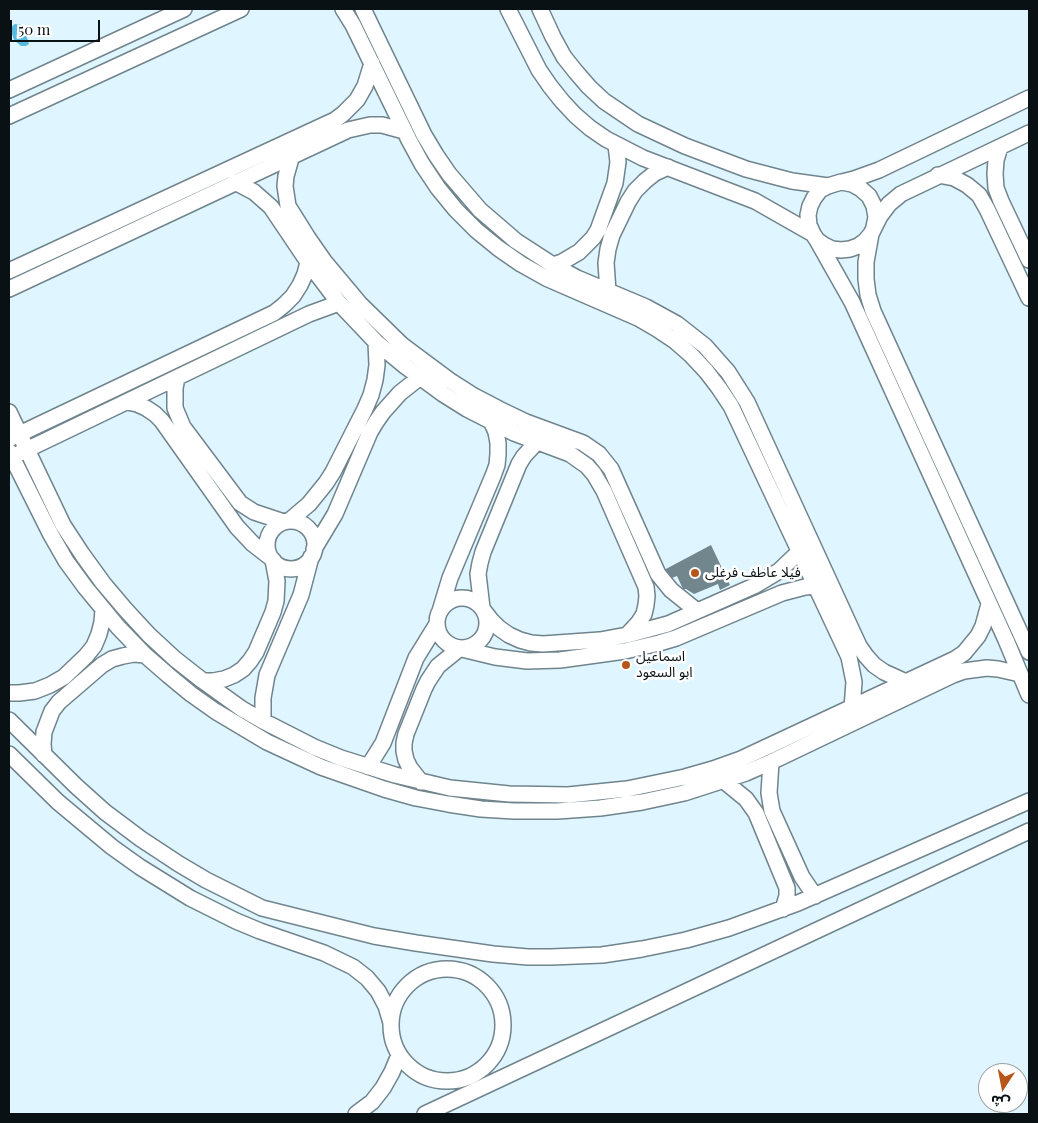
<!DOCTYPE html>
<html>
<head>
<meta charset="utf-8">
<style>
  body { margin:0 }
  #map { position:relative; width:1038px; height:1123px; overflow:hidden; background:#dff5ff; font-family:"Playfair Display","Noto Sans Arabic",serif }
  canvas { display:block }
  .frame { position:absolute; inset:0; border:10px solid #0a1114; pointer-events:none }
  .north { position:absolute; left:978px; top:1063px; width:50px; height:50px; box-sizing:border-box; background:#fff; border:1px solid #9da0a1; border-radius:50%; rotate:191deg; font-size:14px; font-weight:700; line-height:20px; text-align:center; color:#0a1114 }
  .north::after { content:''; display:block; margin:auto; width:18px; height:22px; background:#b85619; clip-path:polygon(50% 0,100% 100%,50% 72%,0 100%) }
  .scale { position:absolute; left:10px; top:20px; width:90px; height:22px; box-sizing:border-box; border:2px solid #0a1114; border-top:0; padding-left:6px; font-size:15px; line-height:18px; white-space:nowrap; color:#0a1114; -webkit-text-stroke:4px #fff; paint-order:stroke }
</style>
</head>
<body>
<div id="map">
<canvas width="1038" height="1123"></canvas>
<div class="frame"></div>
<div class="north">ش</div>
<div class="scale">50 m</div>
</div>
<script>
const ctx = document.querySelector('canvas').getContext('2d');
ctx.lineJoin = 'round';
function fillPath(path, color) { ctx.fillStyle = color; ctx.fill(path, 'evenodd'); }
const toPath = rows => new Path2D(rows.map(r => 'M' + r).join(''));
function trace(path, color, width, dash) { ctx.strokeStyle = color; ctx.lineWidth = width; ctx.lineCap = dash ? 'butt' : 'round'; ctx.setLineDash(dash || []); ctx.stroke(path); }
function write(font, color, halo, rows, align = 'center') {
  ctx.font = font + ' "Playfair Display","Noto Sans Arabic",serif'; ctx.lineWidth = 5; ctx.setLineDash([]); ctx.textBaseline = 'middle'; ctx.strokeStyle = halo; ctx.fillStyle = color; for (const [text, x, y, turn = 0] of rows) {
    ctx.save(); ctx.translate(x, y); ctx.rotate((+turn || 0) * Math.PI / 180); ctx.textAlign = isNaN(turn) ? turn : align; if (halo) ctx.strokeText(text, 0, 0); ctx.fillText(text, 0, 0); ctx.restore();
  }
}
fillPath(toPath([
  [15,24,23,25,29,44,26,46,21,46,14,40,11,31,11,27]
]), '#56bbe1');
fillPath(toPath([
  [711,545,730,585,720,590,718,584,694,594,686,589,683,589,677,576,669,579,664,570]
]), '#72868e');
const minor = toPath([
  [343,9,353,25,409,140,422,164,438,188,456,210,476,230,498,248,521,264,546,278,638,318,657,329,675,341,691,355,706,371,719,388,731,406,740,425,849,657,854,682,852,708],
  [363,9,424,135,436,155,449,174,480,210,516,241,553,265,577,278,646,307,677,324,705,346,728,372,747,402,859,646,866,656,874,665,884,672,906,682],
  [508,9,539,70,550,86,562,101,575,115,590,128,606,139,643,158,755,201,813,234],
  [540,9,553,37,564,57,576,72,589,87,604,101,638,124,685,146,746,169,792,181,828,186],
  [9,90,184,9],
  [9,116,241,9],
  [1000,147,996,160,995,174,996,188,1001,201,1029,260],
  [292,155,286,176,285,186,288,206,308,238,324,261,360,304,402,345,449,380,474,396,499,409,526,422,583,443,599,454,611,469,658,574,671,590,697,611],
  [938,175,954,178,967,185,979,195,987,209,1029,298],
  [235,182,254,192,271,207,308,262,339,303,376,342,405,366,443,394,467,409,514,433,570,454,587,466,594,474,604,491,646,587,647,596,646,605,644,614,639,622,627,635],
  [842,182,854,179,879,170,1029,98],
  [874,227,876,217,874,206,869,196,861,189,852,184,841,182,828,186,820,190,814,198,810,206,808,215,809,225,813,234,817,240,824,245,832,249,841,250,850,249,858,246,865,241,871,234,880,216,889,204,901,194,1029,133],
  [871,234,866,262,866,279,868,295,873,311,1029,652],
  [817,240,852,302,1006,640,1029,695],
  [553,265,562,262,579,252,593,238,598,230,615,183,618,162,616,145],
  [9,271,335,120,343,114,357,100,365,86,372,63],
  [9,289,348,130,370,125,382,125,404,131],
  [608,291,606,263,608,249,612,235,628,202,635,191,645,181,655,173,668,167],
  [177,378,175,388,175,408,183,427,240,503,254,512,284,522],
  [127,402,137,404,146,408,155,414,162,421,237,527,253,544,271,558],
  [9,412,63,525,82,554,103,583,125,609,149,635,175,659,203,681,242,709,263,721,314,747,341,758,395,775,450,788,509,794,568,795,627,789,685,777,713,769,741,759,955,659,964,653,978,636,983,626,989,604],
  [9,439,274,313,284,305,293,296,300,285,305,274,308,262],
  [9,451,50,533,66,561,85,587,118,627,145,655,168,675,191,694,215,711,267,742,321,767,384,789,416,798,448,804,481,809,514,811,557,811,600,808,642,802,684,793,746,773,771,762,953,675,964,671,987,668,998,669,1020,674],
  [20,453,309,314,339,303],
  [289,521,309,504,326,483,333,472,365,409,371,395,375,380,377,365,376,342],
  '267 545a24 24 0 1 1 48 0a24 24 0 1 1-48 0Z',
  [314,549,335,514,370,432,376,422,383,412,400,393,419,378],
  '437 623a25 25 0 1 1 50 0a25 25 0 1 1-50 0Z',
  [482,608,478,574,480,563,483,552,519,464,524,456,537,442],
  [440,611,450,578,493,476,497,465,498,454,498,443,496,432,492,423],
  [484,611,491,620,499,628,509,635,520,640,531,643,543,644,600,640,627,635,668,624,754,586,779,571,800,551],
  [462,649,495,657,527,661,560,660,625,651,659,643,676,638,782,593,805,587,815,586],
  [203,681,213,681,224,679,234,675,243,669,250,661,256,652,273,612,276,601,277,581,273,560],
  [9,693,19,693,35,691,50,685,64,677,86,656,94,646,99,634,102,622,103,609],
  [9,720,76,786,105,812,141,839,179,864,206,880,262,908,374,936,416,943,493,954,528,957,551,957,602,955,642,949,686,940,729,928,798,903,1029,801],
  [263,721,263,698,267,675,301,595,311,557],
  [9,754,58,802,112,847,140,867,190,898,236,921,260,931,324,953,353,967,367,978,378,991,386,1006,391,1023],
  [44,755,43,744,44,732,52,711,59,702,102,665,112,659,123,656,134,654,145,655],
  [771,762,769,793,772,811,802,877,815,896],
  [368,767,383,743,416,658,437,624],
  [724,781,746,799,756,813,787,888,787,896,783,909],
  [421,782,410,768,406,760,404,751,404,743,406,734,424,689,428,681,438,666,459,649],
  '391 1025a56 56 0 1 1 112 0a56 56 0 1 1-112 0Z',
  [356,1114,372,1102,383,1088,392,1072,399,1055],
  [425,1114,1029,831]
]);
trace(minor, '#70848d', 18);
trace(minor, '#fff', 15);
for (const [x, y, r, color] of [
  [695,573,5,"#b85619"],
  [626,665,5,"#b85619"]
]) { const dot = new Path2D(); dot.arc(x, y, r, 0, 2 * Math.PI); ctx.fillStyle = color; ctx.fill(dot); trace(dot, '#fff', 2); }
write('14px', '#0a1114', '#fff', [
  ["فيلا عاطف فرغلى",705,573],
  ["اسماعيل",636,657],
  ["ابو السعود",636,673]
], 'left');
</script>
</body>
</html>
